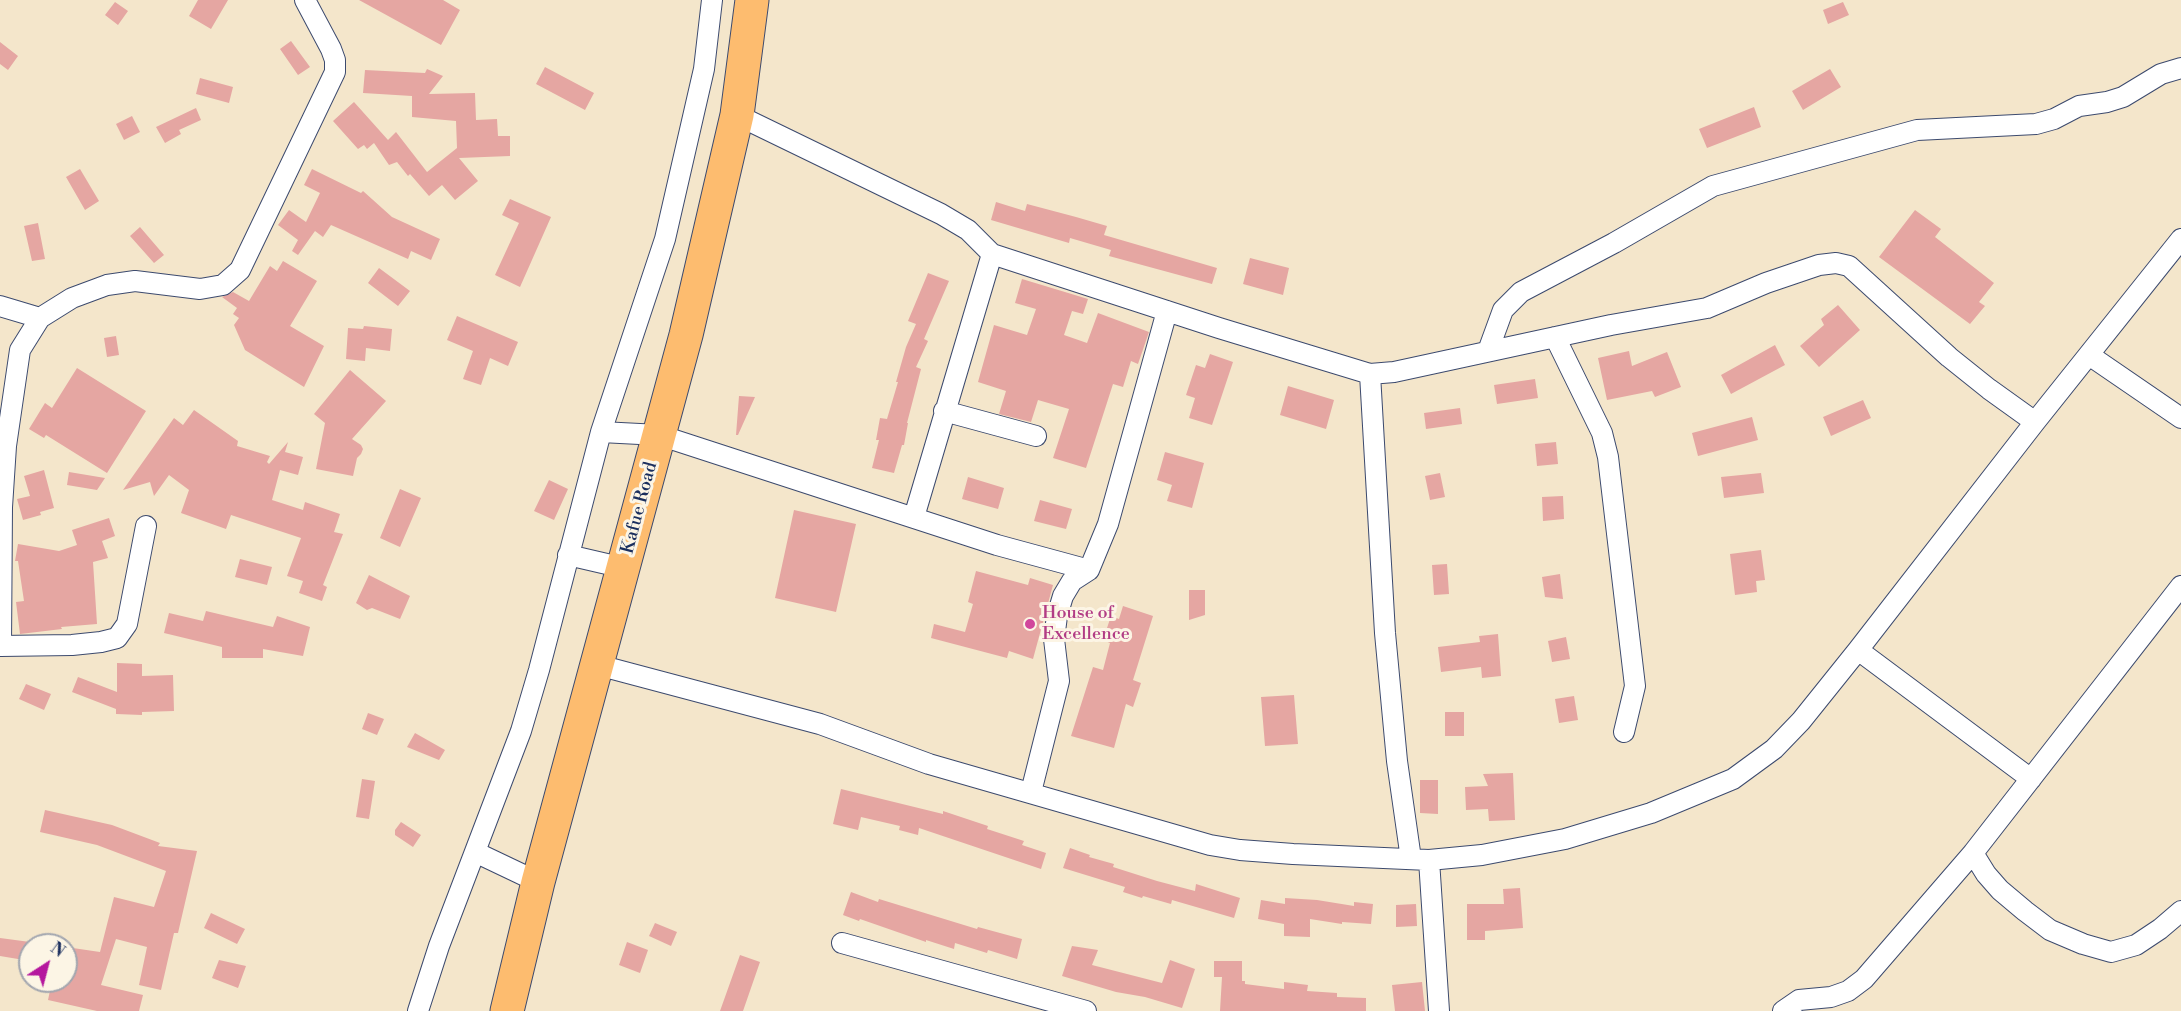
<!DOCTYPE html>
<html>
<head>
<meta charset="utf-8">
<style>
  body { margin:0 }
  #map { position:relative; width:2181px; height:1011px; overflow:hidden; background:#f4e6cb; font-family:"Libre Bodoni",serif }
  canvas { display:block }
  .north { position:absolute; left:18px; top:933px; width:60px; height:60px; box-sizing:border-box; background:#fcf5e5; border:2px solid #a2a6af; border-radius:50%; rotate:36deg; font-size:16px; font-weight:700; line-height:24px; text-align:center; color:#1b2f5e }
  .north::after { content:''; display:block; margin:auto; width:21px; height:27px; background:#b5179e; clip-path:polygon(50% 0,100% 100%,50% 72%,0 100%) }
</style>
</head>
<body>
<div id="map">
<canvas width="2181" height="1011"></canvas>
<div class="north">N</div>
</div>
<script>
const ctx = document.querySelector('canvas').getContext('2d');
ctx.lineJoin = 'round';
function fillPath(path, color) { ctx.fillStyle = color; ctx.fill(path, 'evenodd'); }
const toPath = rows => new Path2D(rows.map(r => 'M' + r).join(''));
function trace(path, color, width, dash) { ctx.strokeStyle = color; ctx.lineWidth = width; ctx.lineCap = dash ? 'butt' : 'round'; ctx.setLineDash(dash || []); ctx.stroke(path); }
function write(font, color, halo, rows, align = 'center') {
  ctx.font = font + ' "Libre Bodoni",serif'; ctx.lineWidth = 6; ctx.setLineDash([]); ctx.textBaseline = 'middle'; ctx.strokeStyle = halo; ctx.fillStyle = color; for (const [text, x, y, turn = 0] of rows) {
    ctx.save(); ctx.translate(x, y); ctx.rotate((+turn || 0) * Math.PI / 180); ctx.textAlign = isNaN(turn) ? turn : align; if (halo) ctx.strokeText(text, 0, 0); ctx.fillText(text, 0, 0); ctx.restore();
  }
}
fillPath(toPath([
  [198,0,228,0,211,29,189,16],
  [359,0,443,0,460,10,441,45],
  [115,2,128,11,118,25,105,15],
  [1843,2,1849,15,1828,24,1823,10],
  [291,41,310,67,298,75,280,49],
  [0,42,18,56,8,70,0,64],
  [545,67,594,93,585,110,536,84],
  [427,69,443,76,429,94,475,93,476,120,497,119,498,136,510,136,510,156,459,158,478,181,455,200,442,185,429,196,410,174,408,176,397,162,389,165,374,143,367,149,364,145,358,149,333,121,354,102,388,140,396,132,427,172,457,148,456,121,412,117,412,96,363,93,365,70,425,73],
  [1830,69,1841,87,1803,110,1792,91],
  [200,78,233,87,229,103,196,94],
  [1754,107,1761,127,1707,148,1699,129],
  [196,108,201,120,179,130,181,134,165,143,156,127],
  [132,116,140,132,124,140,116,124],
  [80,169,99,201,85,210,66,177],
  [312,169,361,193,363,191,392,217,440,239,431,260,411,251,408,259,331,225,323,237,315,231,298,255,292,251,298,240,278,225,289,210,306,222,320,193,304,185],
  [510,199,551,217,520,287,495,275,519,223,502,215],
  [996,202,1025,211,1027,204,1076,217,1107,226,1104,235,1217,268,1212,284,1109,256,1111,250,1070,238,1069,243,991,220],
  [1915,210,1941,229,1935,237,1994,283,1979,302,1985,306,1970,324,1879,257],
  [38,223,45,259,32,261,24,226],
  [140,227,164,255,154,263,130,236],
  [1250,258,1289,268,1283,295,1243,284],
  [283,261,317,281,290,326,324,346,304,387,245,350,234,325,239,318,233,314,237,308,222,297,233,292,249,301,270,266,277,271],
  [379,268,410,291,398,306,368,283],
  [928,273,949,281,924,339,928,341,916,367,921,369,907,423,908,423,904,445,902,445,894,473,872,468,879,440,876,440,880,418,887,419,898,382,896,382,906,347,916,324,908,321],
  [1022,279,1088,299,1083,314,1072,311,1064,335,1087,343,1098,313,1149,332,1138,364,1131,361,1123,387,1113,384,1086,468,1053,458,1069,409,1038,400,1031,422,999,414,1006,391,978,382,994,325,1027,335,1036,309,1015,303],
  [1838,305,1860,330,1819,367,1800,346,1824,325,1821,319],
  [457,316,518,342,508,366,490,358,481,385,463,379,473,351,447,340],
  [364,326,392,329,390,351,366,348,365,361,346,359,348,328,363,329],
  [116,336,119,355,107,357,104,338],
  [1775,345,1785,365,1731,394,1721,375],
  [1629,351,1632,366,1667,352,1681,387,1655,397,1652,391,1607,400,1598,358],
  [1210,354,1233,362,1212,425,1189,418,1195,398,1186,395,1196,365,1205,368],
  [77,368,146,411,107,473,46,435,44,438,29,429,45,403,52,408],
  [350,370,386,401,352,439,361,445,363,449,361,454,357,458,353,476,316,469,325,423,314,414],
  [1535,379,1538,398,1497,404,1494,385],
  [1288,386,1334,400,1326,429,1280,415],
  [739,396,755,397,738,435,736,435],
  [1863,400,1871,418,1831,436,1823,417],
  [1460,408,1462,424,1426,429,1424,413],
  [194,410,238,441,237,446,270,456,267,462,269,464,288,442,285,452,303,457,298,475,280,470,272,500,303,510,305,502,340,514,334,532,343,534,323,585,327,587,322,601,299,593,303,581,287,576,301,538,231,515,226,529,181,513,189,490,169,475,154,496,150,482,123,490,174,418,183,425],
  [1752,417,1758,440,1698,456,1692,433],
  [1556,442,1558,464,1537,466,1535,444],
  [1165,452,1204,463,1192,508,1167,501,1172,485,1157,480],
  [44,470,54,508,40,512,41,515,23,520,17,499,30,496,24,476],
  [69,472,105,478,97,490,67,485],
  [1440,473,1445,497,1430,500,1425,476],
  [1761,473,1764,493,1724,498,1721,477],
  [968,477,1004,488,998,509,962,499],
  [549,480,568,489,554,520,534,511],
  [400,489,421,498,400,547,380,538],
  [1563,496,1564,519,1543,521,1542,497],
  [1040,500,1072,509,1066,529,1034,521],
  [794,510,856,524,836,612,775,598],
  [109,518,115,536,102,541,108,558,93,562,97,624,61,627,62,629,20,634,16,602,24,601,18,561,15,561,18,544,59,551,77,545,72,530],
  [1761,550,1765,580,1756,581,1757,592,1735,595,1730,554],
  [240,559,272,567,267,585,235,577],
  [1447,564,1449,594,1434,595,1432,565],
  [976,571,1028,585,1030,578,1053,585,1033,659,1009,651,1007,658,931,638,934,624,965,632,973,604,968,602],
  [1560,574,1563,599,1545,597,1542,577],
  [369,575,410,596,400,619,372,608,367,610,356,603],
  [1189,590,1205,590,1205,615,1189,620],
  [1123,606,1153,616,1133,680,1141,683,1133,707,1126,704,1114,748,1071,736,1093,667,1103,670,1110,643,1103,640,1111,616,1119,619],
  [206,611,273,627,277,616,310,627,303,656,263,649,263,658,222,658,222,647,164,633,169,613,203,621],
  [1498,634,1501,676,1482,678,1481,667,1441,672,1438,647,1480,642,1479,636],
  [1566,637,1570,659,1552,662,1548,641],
  [117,663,142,664,142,676,173,675,174,711,142,712,142,715,116,714,116,709,72,692,78,677,117,692],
  [26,684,51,694,44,710,19,699],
  [1294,695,1298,744,1265,746,1261,697],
  [1574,696,1578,720,1559,723,1555,699],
  [1445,712,1464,712,1464,736,1445,736],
  [368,713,384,719,377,735,362,729],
  [415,733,445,750,439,760,407,747],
  [1513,773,1515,820,1489,821,1488,809,1466,810,1465,787,1488,786,1483,774],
  [362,779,375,781,369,819,356,817],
  [1420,780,1438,780,1438,814,1420,813],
  [841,789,943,814,943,811,988,826,987,829,1024,841,1022,845,1046,853,1041,869,919,828,918,835,899,830,900,826,861,817,858,830,833,824],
  [45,810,112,825,160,843,158,846,197,851,178,933,174,933,161,990,139,985,147,947,116,939,101,985,143,995,139,1011,97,1011,48,1000,52,981,66,981,66,947,100,952,114,897,154,907,166,871,97,845,40,832],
  [401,822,421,835,413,847,395,835,395,830],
  [1070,848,1090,855,1089,857,1114,864,1113,867,1157,881,1195,891,1196,884,1240,898,1234,918,1172,900,1171,904,1143,896,1142,898,1123,892,1125,887,1063,868],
  [1520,888,1523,928,1485,931,1485,940,1467,940,1467,904,1504,904,1503,889],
  [851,892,878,902,879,899,977,929,978,927,1022,939,1017,959,988,950,987,953,955,943,954,949,926,940,926,942,860,919,859,921,843,915],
  [1285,898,1317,900,1354,906,1354,902,1373,904,1371,924,1342,922,1342,924,1310,919,1310,937,1284,936,1284,924,1258,919,1261,900,1285,904],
  [1416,904,1417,926,1396,927,1396,905],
  [211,913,245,929,237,944,204,928],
  [655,923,677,932,671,946,649,936],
  [0,938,30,942,30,961,0,956],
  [627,942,648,950,640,973,619,965],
  [1072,946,1098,950,1092,965,1162,983,1170,960,1195,969,1182,1008,1145,997,1116,992,1062,976],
  [740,955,760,962,743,1011,720,1011],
  [219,960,246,966,238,988,212,978],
  [1214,961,1242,961,1242,981,1245,981,1245,984,1284,989,1284,982,1308,985,1307,991,1337,993,1337,997,1366,998,1366,1011,1220,1011,1222,977,1214,977],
  [1422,982,1425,1011,1395,1011,1392,985]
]), '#e5a6a2');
const street = toPath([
  [712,0,704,69,665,239,601,432,659,435,997,545,1089,570],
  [737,115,941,214,968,230,992,254,1219,328,1370,374,1394,372,1611,325,1707,308,1766,283,1819,265,1836,263,1849,266,1949,357,1989,389,2035,422],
  [0,306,40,318],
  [1555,337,1602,433,1608,457,1635,686,1624,732],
  [1488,351,1503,310,1521,292,1614,243,1713,186,1917,130,2036,124,2054,119,2079,106,2107,102,2123,97,2161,74,2181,68],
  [2089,355,2181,418],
  [1370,374,1385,633,1397,761,1411,859],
  [944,411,1036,436],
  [914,517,992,254],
  [568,555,624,568],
  [0,646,72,645,101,642,117,638,127,624,146,526],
  [1,646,2,507,6,446,20,350,40,318,72,298,107,285,135,281,200,289,223,285,240,270,335,72,335,60,331,49,305,0],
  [1858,650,2031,779],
  [598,665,820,724,929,764,1210,845,1240,850,1293,854,1429,860,1482,855,1565,839,1651,813,1733,779,1774,749,1801,721,1858,650,2035,422,2181,239],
  [1031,792,1059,681,1054,639,1057,616,1063,596,1072,581,1089,570,1108,524,1167,311],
  [475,852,538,882],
  [1973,853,1986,874,2000,890,2025,911,2050,930,2083,944,2111,952,2136,945,2160,929,2181,911],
  [1429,860,1439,1011],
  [842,943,1086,1011],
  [418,1011,439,946,521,731,539,670,601,432],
  [1783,1011,1799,1000,1831,997,1848,991,1864,979,1973,853,2181,586]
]);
const highway = toPath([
  [507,1011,538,882,686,335,737,115,752,0]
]);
trace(street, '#3c4a6e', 22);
trace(highway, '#3c4a6e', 35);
trace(street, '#fff', 20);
trace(highway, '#fdbc6f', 33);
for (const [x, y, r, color] of [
  [1030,624,6,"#d1479c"]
]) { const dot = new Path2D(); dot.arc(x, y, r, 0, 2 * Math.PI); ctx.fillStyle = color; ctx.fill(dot); trace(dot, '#fcf5e5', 2); }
write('18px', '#1b2f5e', '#fcf5e5', [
  ["Kafue Road",640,508,-75]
]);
write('18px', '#b23c85', '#fcf5e5', [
  ["House of",1042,614],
  ["Excellence",1042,635]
], 'left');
</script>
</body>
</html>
